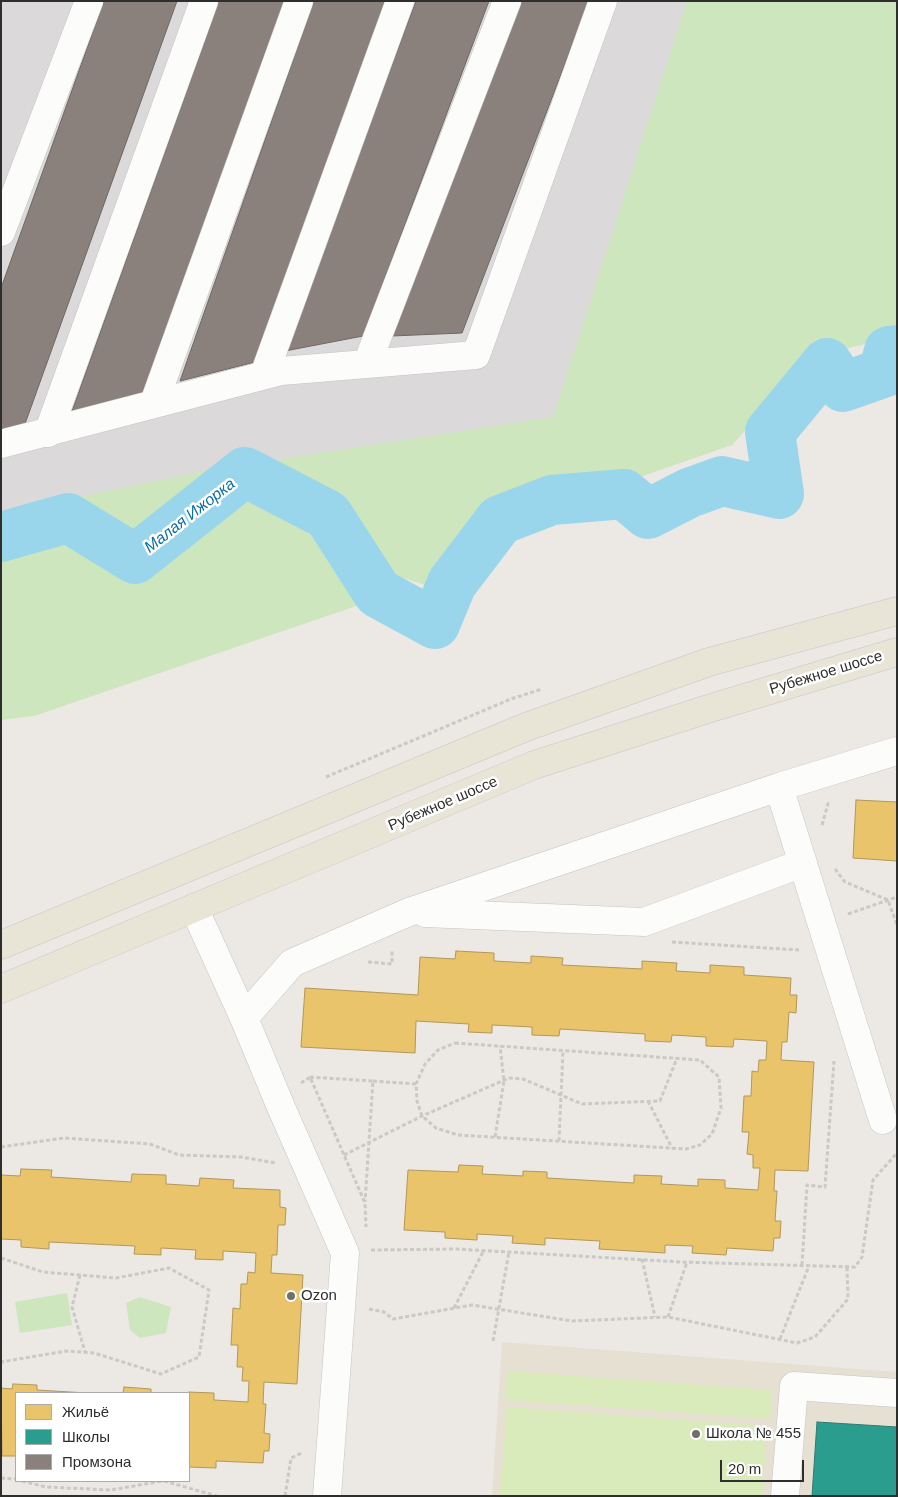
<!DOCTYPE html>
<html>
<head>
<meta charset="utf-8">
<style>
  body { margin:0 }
  #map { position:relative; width:898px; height:1497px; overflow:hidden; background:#ece8e4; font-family:Helvetica,sans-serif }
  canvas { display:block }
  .frame { position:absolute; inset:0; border:2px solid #2e2e2e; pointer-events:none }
  .legend { position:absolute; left:15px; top:1392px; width:175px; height:90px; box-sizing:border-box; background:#fff; border:1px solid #ababab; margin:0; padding:6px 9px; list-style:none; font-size:15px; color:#2e2e2e }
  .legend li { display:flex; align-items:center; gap:10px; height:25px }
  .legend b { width:25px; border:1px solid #ababab }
  .scale { position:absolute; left:720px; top:1460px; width:84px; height:22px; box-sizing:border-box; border:2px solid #2e2e2e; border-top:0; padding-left:6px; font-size:15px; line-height:18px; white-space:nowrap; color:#2e2e2e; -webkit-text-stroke:4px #fff; paint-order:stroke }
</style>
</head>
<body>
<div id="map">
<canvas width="898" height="1497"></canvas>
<div class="frame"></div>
<ul class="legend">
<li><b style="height:14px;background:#e9c46a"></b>Жильё</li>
<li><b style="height:14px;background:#2a9d8f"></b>Школы</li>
<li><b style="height:14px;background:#8a817c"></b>Промзона</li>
</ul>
<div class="scale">20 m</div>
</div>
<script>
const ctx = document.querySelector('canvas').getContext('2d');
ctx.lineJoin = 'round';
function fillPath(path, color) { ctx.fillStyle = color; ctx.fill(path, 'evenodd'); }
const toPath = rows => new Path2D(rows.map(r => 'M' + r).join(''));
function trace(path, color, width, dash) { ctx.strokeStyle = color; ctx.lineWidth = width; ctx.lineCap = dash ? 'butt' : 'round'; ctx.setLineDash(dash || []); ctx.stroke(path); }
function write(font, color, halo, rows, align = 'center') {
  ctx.font = font + ' Helvetica,sans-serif'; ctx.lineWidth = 5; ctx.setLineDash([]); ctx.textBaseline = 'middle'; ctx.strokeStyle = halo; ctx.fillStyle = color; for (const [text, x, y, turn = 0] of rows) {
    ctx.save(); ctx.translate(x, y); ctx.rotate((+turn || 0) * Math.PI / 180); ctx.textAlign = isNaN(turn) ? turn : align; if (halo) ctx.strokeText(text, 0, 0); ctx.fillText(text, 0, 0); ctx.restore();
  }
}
fillPath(toPath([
  [1,1,696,1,566,423,107,498,1,523]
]), '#dcd9db');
fillPath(toPath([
  [502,1342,897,1372,897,1496,492,1496]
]), '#e6e0d3');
fillPath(toPath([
  [687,1,897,1,897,336,813,357,732,445,623,483,491,502,438,589,383,572,365,603,34,716,1,720,1,527,73,498,209,470,553,417],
  [67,1293,72,1325,20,1333,15,1302],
  [140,1297,171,1307,166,1333,140,1338,130,1330,126,1303]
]), '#cee6be');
fillPath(toPath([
  [508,1371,772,1390,770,1419,505,1400],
  [507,1407,767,1426,762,1496,500,1496]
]), '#d9eabb');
const homes = toPath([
  [856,800,897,802,897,861,853,858,856,800],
  [456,951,494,953,494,961,531,963,531,956,563,958,562,965,642,969,642,961,677,963,676,971,710,973,710,965,744,967,744,975,791,978,790,995,797,995,796,1013,789,1012,787,1042,782,1042,781,1060,814,1062,808,1171,775,1170,774,1191,777,1191,775,1221,781,1221,780,1238,774,1238,773,1251,727,1248,726,1255,692,1253,693,1246,665,1245,665,1253,599,1249,600,1241,545,1238,545,1245,512,1243,513,1236,477,1234,477,1240,445,1238,445,1232,404,1230,408,1170,458,1172,459,1165,483,1166,482,1174,523,1176,523,1171,547,1172,547,1178,634,1183,634,1175,662,1176,661,1184,698,1186,698,1179,725,1180,725,1188,758,1190,760,1168,753,1168,753,1155,747,1154,749,1132,742,1132,744,1096,751,1096,752,1071,758,1072,759,1060,766,1060,767,1041,734,1039,733,1047,706,1046,706,1037,672,1035,671,1042,645,1041,645,1034,560,1029,559,1036,532,1035,532,1027,492,1025,492,1033,468,1032,469,1024,416,1021,415,1053,301,1047,305,988,418,995,420,957,455,959,456,951],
  [21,1169,52,1170,51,1177,131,1182,132,1174,166,1175,166,1184,199,1186,200,1178,234,1180,233,1188,280,1190,280,1207,286,1208,285,1225,278,1225,277,1255,272,1255,271,1273,303,1275,297,1384,264,1382,263,1404,266,1404,264,1433,270,1434,269,1451,264,1451,263,1463,216,1461,216,1468,189,1467,188,1392,214,1393,214,1400,248,1402,249,1381,242,1381,243,1367,237,1367,238,1345,231,1345,233,1308,240,1309,241,1284,247,1284,248,1272,255,1273,256,1253,223,1251,223,1260,195,1259,196,1250,161,1248,161,1255,134,1254,135,1246,49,1242,49,1249,21,1247,21,1240,1,1239,1,1175,20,1176,21,1169],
  [13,1384,37,1385,37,1390,87,1393,16,1393,16,1456,2,1456,1,1388,12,1389,13,1384],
  [124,1387,151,1389,151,1393,123,1393,124,1387]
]);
fillPath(homes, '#e9c46a');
trace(homes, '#b19758', 1);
const schools = toPath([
  [817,1422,897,1427,897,1496,812,1496,817,1422]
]);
fillPath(schools, '#2a9d8f');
trace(schools, '#2b7c72', 1);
const industry = toPath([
  [104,1,177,1,21,435,1,428,1,288,104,1],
  [219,1,289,1,141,399,71,414,219,1],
  [314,1,385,1,255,362,180,381,314,1],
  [416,1,489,1,363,336,285,351,416,1],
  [517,1,589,1,462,333,392,336,517,1]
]);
fillPath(industry, '#8a817c');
trace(industry, '#6e6865', 1);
trace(toPath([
  [1,537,68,518,135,559,245,472,328,515,378,593,435,624,452,583,500,520,552,500,624,494,648,514,689,493,722,481,779,494,770,432,827,363,843,387,883,373,889,351,897,350]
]), '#99d6ec', 50);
const minor = toPath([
  [1,232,89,1],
  [367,364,507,1],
  [264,375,400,1],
  [154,403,299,1],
  [48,433,204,1],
  [1,444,281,371,476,355,603,1],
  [779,787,883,1120],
  [194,908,244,1018,281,1107,345,1253,327,1496],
  [425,913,644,922,803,863],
  [244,1018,292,963,409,912,779,787,897,751],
  [785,1496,794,1386,897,1393]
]);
const major = toPath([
  [1,945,526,727,709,662,897,611],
  [1,989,534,765,711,708,897,652]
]);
trace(minor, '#c5c4c5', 29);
trace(major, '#c6c5c4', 29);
trace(toPath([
  [326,777,511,699,542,689],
  [822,825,829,800],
  [835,869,845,882,888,900,897,925],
  [848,914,897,897],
  [672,942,799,950],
  [368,962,392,964,392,949],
  [455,1043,700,1060,719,1077,721,1108,712,1134,700,1145,686,1149,458,1135,436,1128,422,1116,417,1101,416,1084,425,1064,438,1050,455,1043],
  [310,1077,373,1081,365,1202],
  [373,1081,416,1084],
  [301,1083,310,1077,365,1203,366,1227],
  [648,1101,672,1148],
  [495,1137,504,1081,500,1046],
  [559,1141,563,1051],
  [1,1147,64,1138,150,1144,179,1155,241,1157,276,1163],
  [344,1155,422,1116,509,1078,523,1079,582,1104,660,1101,677,1058],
  [371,1250,457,1249,681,1262,855,1267,862,1257,873,1180,897,1153],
  [1,1258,43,1272,116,1278,169,1268,209,1290,199,1357,161,1374,94,1353,66,1351,1,1362],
  [642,1259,655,1317],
  [802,1265,807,1185,825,1187,834,1061],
  [80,1275,72,1307,85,1352],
  [454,1308,484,1250],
  [369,1309,384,1312,393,1319,472,1305,572,1321,668,1317,797,1343,815,1337,848,1299,847,1267],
  [668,1317,687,1262],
  [780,1339,809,1266],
  [493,1341,509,1252],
  [1,1478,16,1479],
  [22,1481,46,1487,111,1490,162,1481],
  [164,1481,217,1496],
  [285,1496,291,1458,302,1453]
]), '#c9c9c8', 3, [4, 2.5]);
trace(minor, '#fcfcfb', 28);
trace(major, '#e8e4d6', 28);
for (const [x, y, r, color] of [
  [291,1296,5,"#706f6e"],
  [696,1434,5,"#706f6e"]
]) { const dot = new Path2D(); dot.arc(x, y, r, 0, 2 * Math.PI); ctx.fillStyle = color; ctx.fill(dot); trace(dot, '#fff', 2); }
write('15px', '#2e2e2e', '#fff', [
  ["Рубежное шоссе",826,673,-17],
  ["Рубежное шоссе",443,804,-23]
]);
write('15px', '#2e2e2e', '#fff', [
  ["Ozon",301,1296],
  ["Школа № 455",706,1434]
], 'left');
write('italic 16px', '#0d6fa3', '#fff', [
  ["Малая Ижорка",190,516,-38]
]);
</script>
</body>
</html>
